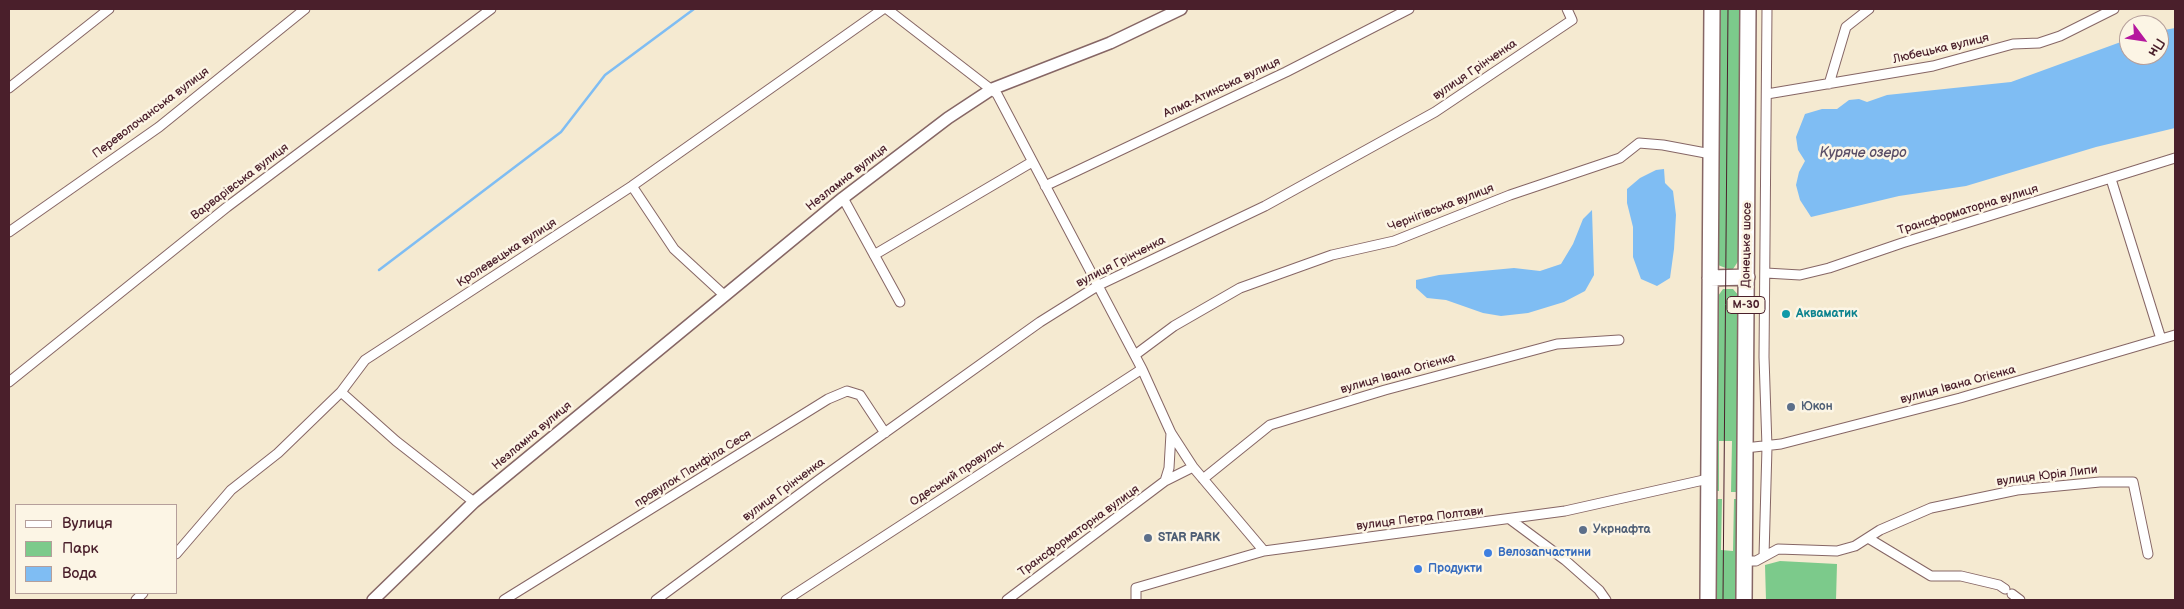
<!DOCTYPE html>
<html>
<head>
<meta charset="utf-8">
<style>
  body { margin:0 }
  #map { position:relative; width:2184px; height:609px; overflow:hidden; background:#f5ead1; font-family:"Balsamiq Sans",sans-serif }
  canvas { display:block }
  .frame { position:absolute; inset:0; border:10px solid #4a1f2b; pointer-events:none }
  .legend { position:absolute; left:15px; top:504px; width:162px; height:90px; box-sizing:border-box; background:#fcf5e5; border:1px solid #b59f9b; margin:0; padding:6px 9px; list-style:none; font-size:15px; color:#4a1f2b }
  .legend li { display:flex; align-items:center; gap:10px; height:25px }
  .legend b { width:25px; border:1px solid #b59f9b }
  .north { position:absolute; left:2119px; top:15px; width:50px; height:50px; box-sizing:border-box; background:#fcf5e5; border:1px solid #b59f9b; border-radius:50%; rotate:121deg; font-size:14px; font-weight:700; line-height:20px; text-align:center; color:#4a1f2b }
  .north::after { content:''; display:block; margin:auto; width:18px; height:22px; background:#b5179e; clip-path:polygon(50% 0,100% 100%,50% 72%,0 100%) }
</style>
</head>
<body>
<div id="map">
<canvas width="2184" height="609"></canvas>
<div class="frame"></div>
<ul class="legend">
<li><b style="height:6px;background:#fff"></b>Вулиця</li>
<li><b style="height:14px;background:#7cca8b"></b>Парк</li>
<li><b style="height:14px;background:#7fbdf3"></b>Вода</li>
</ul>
<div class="north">Пн</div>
</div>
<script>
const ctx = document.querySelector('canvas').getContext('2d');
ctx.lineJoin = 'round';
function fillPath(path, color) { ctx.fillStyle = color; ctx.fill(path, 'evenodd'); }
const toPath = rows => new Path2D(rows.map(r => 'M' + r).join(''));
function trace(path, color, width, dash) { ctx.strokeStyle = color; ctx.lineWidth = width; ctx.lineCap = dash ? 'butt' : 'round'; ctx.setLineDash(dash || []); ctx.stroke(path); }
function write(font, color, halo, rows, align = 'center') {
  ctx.font = font + ' "Balsamiq Sans",sans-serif'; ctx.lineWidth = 5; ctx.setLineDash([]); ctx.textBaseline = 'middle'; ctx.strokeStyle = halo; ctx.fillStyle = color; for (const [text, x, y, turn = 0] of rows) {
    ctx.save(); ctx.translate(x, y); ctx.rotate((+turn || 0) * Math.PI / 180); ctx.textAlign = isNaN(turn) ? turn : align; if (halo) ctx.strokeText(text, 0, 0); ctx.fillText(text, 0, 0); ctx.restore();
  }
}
fillPath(toPath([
  [1720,9,1741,9,1739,260,1733,269,1728,269,1718,265,1717,260],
  [1723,289,1733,289,1739,296,1737,492,1731,492,1732,441,1719,441,1719,491,1716,491,1718,296],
  [1716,499,1722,499,1721,550,1733,551,1734,499,1737,499,1736,600,1715,600],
  [1780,561,1837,564,1836,600,1766,600,1765,565]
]), '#7cca8b');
fillPath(toPath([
  [2175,28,2175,128,2096,147,1966,186,1899,196,1811,217,1800,200,1796,185,1799,172,1805,161,1798,150,1796,137,1805,114,1822,109,1837,109,1849,100,1859,99,1867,102,1887,95,2011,82,2129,39,2129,55,2159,55,2159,31],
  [1664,169,1665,183,1673,191,1676,215,1674,249,1670,278,1657,286,1641,279,1633,257,1633,227,1627,203,1627,189,1640,178,1656,170],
  [1592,210,1594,275,1585,291,1564,302,1528,313,1501,316,1483,313,1446,300,1427,298,1416,288,1416,280,1439,275,1514,268,1540,271,1561,264,1573,244,1583,219]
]), '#7fbdf3');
trace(toPath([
  [379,270,561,132,605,75,694,9]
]), '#7fbdf3', 2.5);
const minor = toPath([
  [887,9,997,94,1142,369,1171,433,1193,467,1264,551],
  [1829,84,1846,27,1869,9],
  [9,88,109,9],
  [1767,94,1933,66,2013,44,2039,43,2060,36,2114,9],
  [2111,179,2161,339],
  [632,186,674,249,724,295],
  [1045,186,1286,72,1409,9],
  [843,198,900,302],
  [9,232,159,127,305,9],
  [874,255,1032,162],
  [1766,273,1800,275,1829,268,1902,243,2175,158],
  [1135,355,1174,326,1240,288,1332,255,1394,241,1510,195,1620,158,1639,143,1663,145,1711,154],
  [9,382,227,207,491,9],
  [341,392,396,441,474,502],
  [1745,448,1781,444,1960,398,2175,335],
  [1203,479,1270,425,1385,390,1557,344,1619,340],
  [1165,481,1193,467],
  [1511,520,1565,560,1599,590,1606,600],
  [1868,538,1931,576,1961,576,1999,585,2005,589],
  [176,554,231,490,278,453,341,392,365,360,632,186,883,9],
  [1764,556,1767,447,1764,357,1767,9],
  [1744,561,1756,561,1778,549,1837,551,1855,546,1880,530,1931,508,2017,490,2100,482,2133,482,2148,554],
  [2012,594,2020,600],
  [136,600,143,593],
  [504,600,828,399,847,391,860,395,885,433],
  [656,600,820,479,1040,322,1099,285,1265,206,1435,112,1572,20,1567,9],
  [786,600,1142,369],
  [1007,600,1165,481,1169,468,1171,433],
  [1136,600,1136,588,1264,551,1565,511,1708,479]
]);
const tertiary = toPath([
  [373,600,474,502,843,198,948,118,992,89,1110,43,1181,9]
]);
const trunk = toPath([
  [1710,278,1747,277],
  [1708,600,1712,9],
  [1744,600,1748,9]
]);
trace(minor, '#866665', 11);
trace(tertiary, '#866665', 14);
trace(trunk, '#866665', 18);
trace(minor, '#fff', 9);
trace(tertiary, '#fff', 11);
trace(trunk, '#fff', 15);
trace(toPath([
  [1723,600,1728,9]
]), '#4a1f2b', 1);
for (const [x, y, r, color] of [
  [1786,314,5,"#0f9aa8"],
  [1791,407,5,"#5c6f8a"],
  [1583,530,5,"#5c6f8a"],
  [1148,538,5,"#5c6f8a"],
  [1488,553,5,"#3f7fe0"],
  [1418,569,5,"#3f7fe0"]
]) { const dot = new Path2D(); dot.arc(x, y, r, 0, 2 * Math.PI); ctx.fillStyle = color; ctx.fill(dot); trace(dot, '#fcf5e5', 2); }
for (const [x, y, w] of [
  [1746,305,38]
]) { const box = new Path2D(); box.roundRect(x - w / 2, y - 8.5, w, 17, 4); ctx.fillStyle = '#fcf5e5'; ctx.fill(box); trace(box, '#4a1f2b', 1); }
write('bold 11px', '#4a1f2b', null, [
  ["М-30",1746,305]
]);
write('12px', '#4a1f2b', '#fcf5e5', [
  ["Любецька вулиця",1941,49,-13],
  ["вулиця Грінченка",1475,70,-34],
  ["Алма-Атинська вулиця",1222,88,-25],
  ["Переволочанська вулиця",151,113,-37],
  ["Незламна вулиця",847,178,-38],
  ["Варварівська вулиця",240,182,-37],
  ["Чернігівська вулиця",1441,208,-21],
  ["Трансформаторна вулиця",1968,210,-17],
  ["Донецьке шосе",1747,245,-89],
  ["Кролевецька вулиця",507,253,-33],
  ["вулиця Грінченка",1121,262,-27],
  ["вулиця Івана Огієнка",1398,374,-16],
  ["вулиця Івана Огієнка",1958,385,-15],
  ["Незламна вулиця",532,436,-40],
  ["провулок Панфіла Сеся",693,469,-32],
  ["Одеський провулок",957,474,-33],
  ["вулиця Юрія Липи",2047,476,-7],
  ["вулиця Грінченка",784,490,-36],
  ["вулиця Петра Полтави",1420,519,-7],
  ["Трансформаторна вулиця",1079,531,-36]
]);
write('bold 12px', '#0d838f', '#fcf5e5', [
  ["Акваматик",1796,314]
], 'left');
write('bold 12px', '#4e5e75', '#fcf5e5', [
  ["Юкон",1801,407],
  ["Укрнафта",1593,530],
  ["STAR PARK",1158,538]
], 'left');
write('bold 12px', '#366cbe', '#fcf5e5', [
  ["Велозапчастини",1498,553],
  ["Продукти",1428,569]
], 'left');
write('italic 14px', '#5a4e67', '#fcf5e5', [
  ["Куряче озеро",1863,153]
]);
</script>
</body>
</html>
